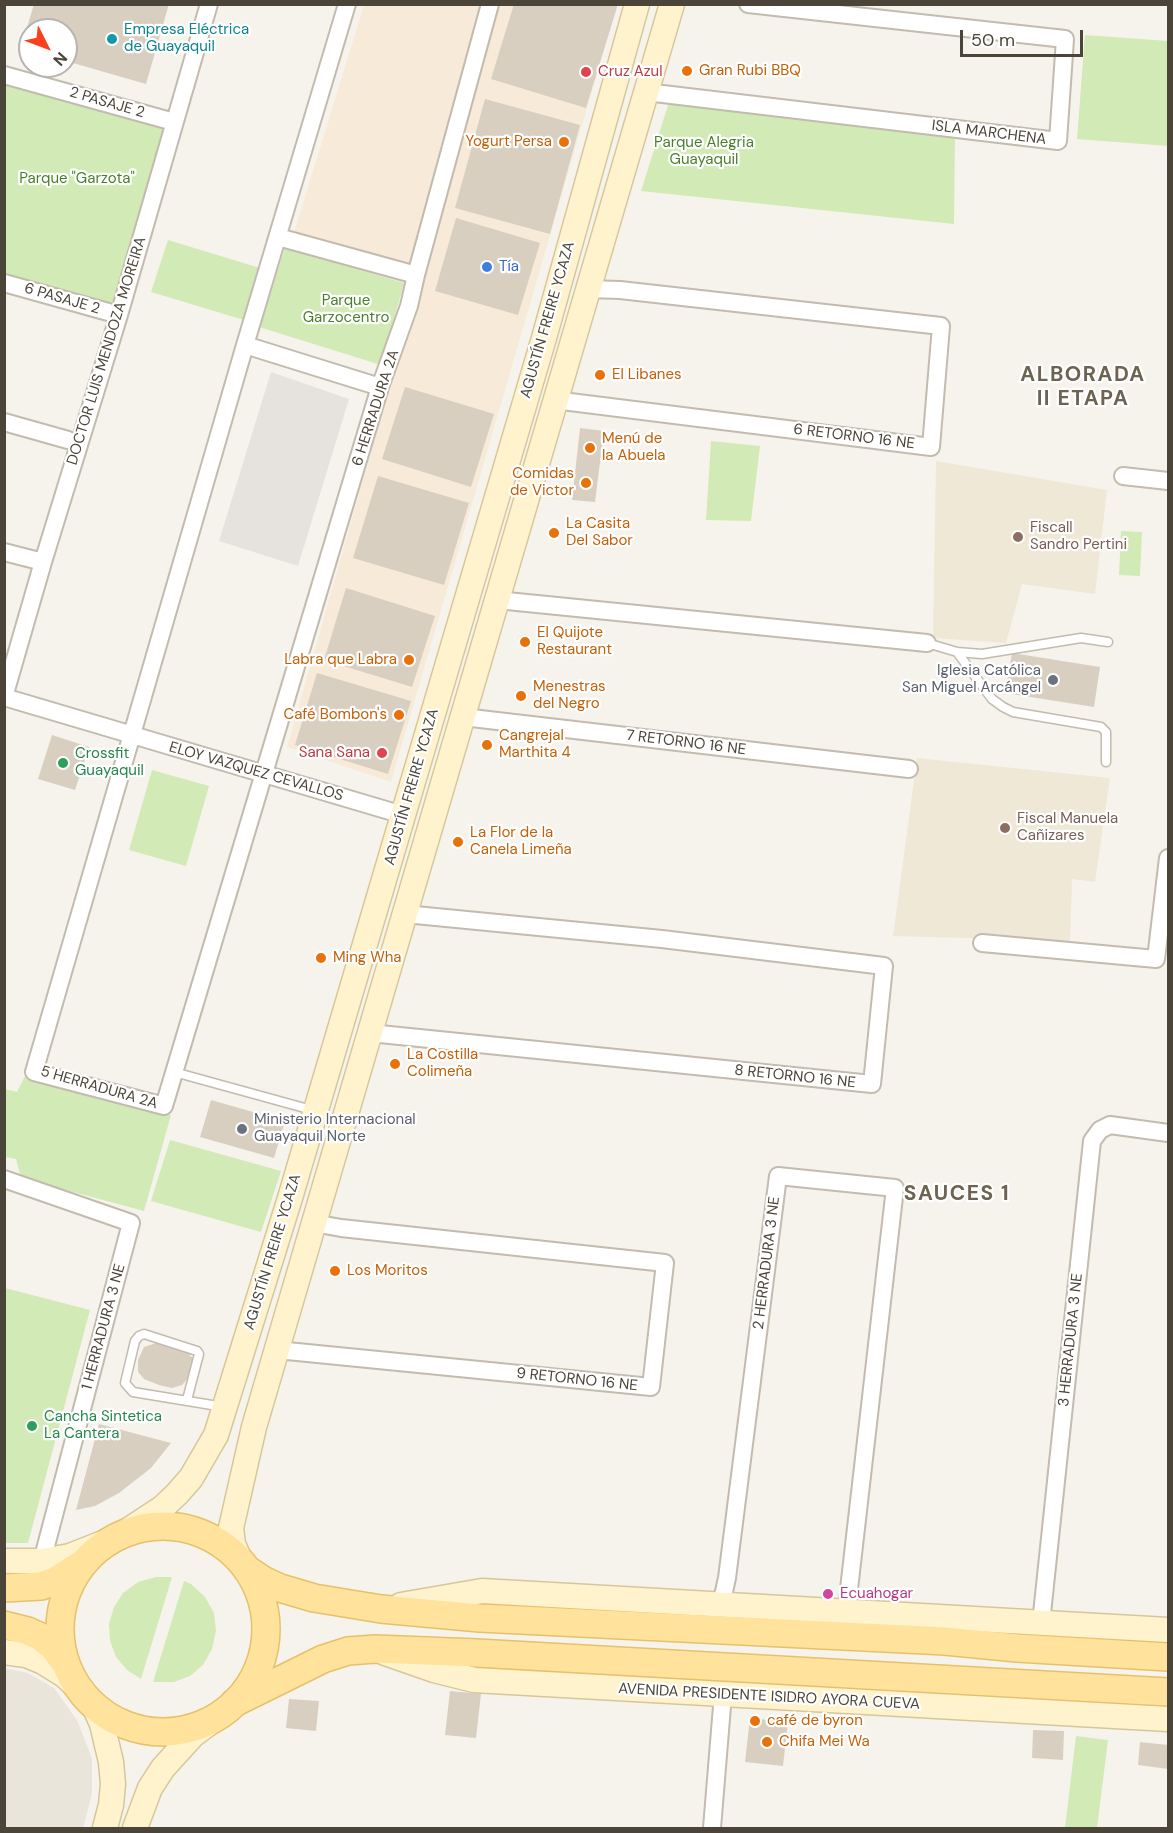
<!DOCTYPE html>
<html>
<head>
<meta charset="utf-8">
<style>
  body { margin:0 }
  #map { position:relative; width:1173px; height:1833px; overflow:hidden; background:#f6f3ec; font-family:"DM Sans",sans-serif }
  canvas { display:block }
  .frame { position:absolute; inset:0; border:6px solid #4b4439; pointer-events:none }
  .north { position:absolute; left:18px; top:18px; width:60px; height:60px; box-sizing:border-box; background:#fff; border:2px solid #b7b4b0; border-radius:50%; rotate:132deg; font-size:16px; font-weight:700; line-height:24px; text-align:center; color:#4b4439 }
  .north::after { content:''; display:block; margin:auto; width:21px; height:27px; background:#fc3f1d; clip-path:polygon(50% 0,100% 100%,50% 72%,0 100%) }
  .scale { position:absolute; left:960px; top:30px; width:123px; height:27px; box-sizing:border-box; border:3px solid #4b4439; border-top:0; padding-left:8px; font-size:18px; line-height:21px; white-space:nowrap; color:#4b4439; -webkit-text-stroke:4px #fff; paint-order:stroke }
</style>
</head>
<body>
<div id="map">
<canvas width="1173" height="1833"></canvas>
<div class="frame"></div>
<div class="north">N</div>
<div class="scale">50 m</div>
</div>
<script>
const ctx = document.querySelector('canvas').getContext('2d');
ctx.lineJoin = 'round';
function fillPath(path, color) { ctx.fillStyle = color; ctx.fill(path, 'evenodd'); }
const toPath = rows => new Path2D(rows.map(r => 'M' + r).join(''));
function trace(path, color, width, dash) { ctx.strokeStyle = color; ctx.lineWidth = width; ctx.lineCap = dash ? 'butt' : 'round'; ctx.setLineDash(dash || []); ctx.stroke(path); }
function write(font, color, halo, rows, align = 'center') {
  ctx.font = font + ' "DM Sans",sans-serif'; ctx.lineWidth = 4.5; ctx.setLineDash([]); ctx.textBaseline = 'middle'; ctx.strokeStyle = halo; ctx.fillStyle = color; for (const [text, x, y, turn = 0] of rows) {
    ctx.save(); ctx.translate(x, y); ctx.rotate((+turn || 0) * Math.PI / 180); ctx.textAlign = isNaN(turn) ? turn : align; if (halo) ctx.strokeText(text, 0, 0); ctx.fillText(text, 0, 0); ctx.restore();
  }
}
fillPath(toPath([
  [5,1668,28,1673,54,1688,77,1720,92,1759,92,1794,83,1828,5,1828]
]), '#eae5da');
fillPath(toPath([
  [364,5,617,5,391,782,287,747,422,273,294,233]
]), '#f7ead8');
fillPath(toPath([
  [271,372,349,399,298,566,219,541]
]), '#e6e2dd');
fillPath(toPath([
  [936,461,1107,490,1095,594,1022,584,1006,643,933,638],
  [917,758,1110,778,1095,882,1072,879,1070,941,893,936]
]), '#efe8d6');
fillPath(toPath([
  [1085,35,1168,41,1168,146,1077,139],
  [4,80,170,129,116,308,5,275],
  [669,102,955,134,954,224,641,191],
  [168,240,260,268,244,320,151,292],
  [285,248,404,283,381,365,259,327],
  [711,441,760,446,751,521,706,520],
  [1121,531,1142,532,1140,576,1119,575],
  [152,770,209,786,186,866,129,850],
  [26,1074,171,1115,144,1211,21,1178,16,1159,5,1157,5,1089,17,1092],
  [170,1140,281,1171,261,1232,151,1201],
  [5,1288,90,1310,28,1543,5,1543],
  [156,1577,172,1577,141,1679,127,1670,116,1657,110,1641,109,1624,114,1607,123,1593,138,1582],
  [184,1581,191,1584,205,1597,214,1613,216,1631,212,1649,203,1665,190,1676,174,1682,153,1682],
  [1076,1736,1108,1740,1097,1828,1065,1828]
]), '#d2eab5');
fillPath(toPath([
  [34,4,169,4,146,84,66,61,66,30,30,30,30,51,21,48],
  [514,4,618,4,586,108,491,79],
  [485,99,580,125,550,234,455,208],
  [456,218,540,243,518,315,435,291],
  [405,387,494,414,471,487,382,459],
  [580,428,604,431,595,502,572,500],
  [378,476,469,503,444,585,353,558],
  [346,588,435,616,412,687,324,660],
  [1012,653,1100,667,1094,707,1005,693],
  [317,673,411,701,388,774,295,745],
  [52,735,89,747,75,790,38,779],
  [211,1100,285,1121,274,1158,200,1137],
  [156,1343,170,1344,183,1349,194,1359,194,1371,182,1385,172,1388,159,1385,144,1379,138,1372,138,1360,144,1347],
  [99,1424,171,1443,151,1468,119,1493,95,1506,76,1510],
  [450,1691,481,1694,476,1738,445,1735],
  [289,1699,319,1701,316,1731,286,1728],
  [750,1718,788,1722,783,1766,745,1762],
  [1033,1730,1064,1731,1063,1760,1032,1758],
  [1140,1742,1168,1745,1168,1769,1138,1765]
]), '#d8cfc1');
const lane = toPath([
  [927,643,957,652,982,654,1081,638,1108,642],
  [957,652,992,699,1003,707,1013,712,1101,727,1106,732,1106,762],
  [174,1072,312,1110],
  [187,1400,199,1354,197,1351,144,1334,139,1336,135,1341,125,1383,133,1392,224,1407]
]);
const street = toPath([
  [347,4,245,345,34,1072,164,1106,380,387,409,306,416,275,490,4],
  [4,75,174,122],
  [646,92,1058,141,1065,39,748,4],
  [278,237,416,275],
  [4,283,119,315],
  [245,345,380,387],
  [554,400,931,447,941,326,620,290,588,289],
  [4,422,68,440],
  [1123,476,1168,481],
  [4,552,43,562],
  [497,600,927,643],
  [4,697,43,562,119,315,209,4],
  [4,697,403,815],
  [463,717,909,769],
  [982,943,1156,959,1168,858],
  [370,1033,872,1084,884,966,662,939,405,914],
  [4,1179,131,1223,42,1561],
  [277,1350,651,1387,665,1263,341,1228,314,1223],
  [721,1605,727,1578,778,1176,895,1188,849,1589,848,1612],
  [1041,1623,1092,1141,1100,1130,1110,1125,1168,1133],
  [712,1828,723,1694]
]);
const secondary = toPath([
  [124,1533,162,1508,177,1494,191,1478,216,1435,290,1198,544,338,637,4],
  [239,1558,233,1544,231,1528,254,1427,672,4],
  [4,1561,42,1561,70,1556,108,1541],
  [401,1605,482,1591,1168,1630],
  [4,1652,26,1655,43,1662,64,1675,84,1693],
  [385,1653,434,1670,474,1680,1168,1719],
  [94,1706,102,1724,111,1762,113,1784,111,1805,105,1828],
  [135,1828,150,1788,163,1768,193,1735,220,1715]
]);
const primary = toPath([
  '60 1629a103 103 0 1 1 206 0a103 103 0 1 1-206 0Z',
  [248,1570,263,1580,280,1588,314,1598,381,1609,480,1618,945,1641,1017,1648,1168,1657],
  [4,1588,41,1586,55,1581,80,1565],
  [4,1625,28,1631,41,1637,53,1647,65,1663],
  [234,1703,323,1659,348,1651,375,1649,477,1653,1168,1692]
]);
trace(lane, '#c2bbae', 11);
trace(street, '#c2bbae', 20);
trace(secondary, '#d6c79b', 27);
trace(primary, '#e6c16a', 30);
trace(lane, '#fff', 8);
trace(street, '#fff', 16);
trace(secondary, '#fff3cd', 24);
trace(primary, '#ffe39c', 27);
for (const [x, y, r, color] of [
  [112,39,6,"#0f9aa8"],
  [687,71,6,"#e8710a"],
  [586,72,6,"#e0444e"],
  [564,142,6,"#e8710a"],
  [487,267,6,"#3f7fe0"],
  [600,375,6,"#e8710a"],
  [590,448,6,"#e8710a"],
  [586,483,6,"#e8710a"],
  [554,533,6,"#e8710a"],
  [1018,537,6,"#8d6e63"],
  [525,642,6,"#e8710a"],
  [409,660,6,"#e8710a"],
  [1053,680,6,"#6b7280"],
  [521,696,6,"#e8710a"],
  [399,715,6,"#e8710a"],
  [487,745,6,"#e8710a"],
  [382,753,6,"#e0444e"],
  [63,763,6,"#2e9e5b"],
  [1005,828,6,"#8d6e63"],
  [458,842,6,"#e8710a"],
  [321,958,6,"#e8710a"],
  [395,1064,6,"#e8710a"],
  [242,1129,6,"#6b7280"],
  [335,1271,6,"#e8710a"],
  [32,1426,6,"#2e9e5b"],
  [828,1594,6,"#d1479c"],
  [755,1721,6,"#e8710a"],
  [767,1742,6,"#e8710a"]
]) { const dot = new Path2D(); dot.arc(x, y, r, 0, 2 * Math.PI); ctx.fillStyle = color; ctx.fill(dot); trace(dot, '#fff', 2); }
write('15px', '#0d838f', '#fff', [
  ["Empresa Eléctrica",124,30],
  ["de Guayaquil",124,47]
], 'left');
write('15px', '#c56008', '#fff', [
  ["Gran Rubi BBQ",699,71],
  ["Yogurt Persa",552,142,"right"],
  ["El Libanes",612,375],
  ["Menú de",602,439],
  ["la Abuela",602,456],
  ["Comidas",574,474,"right"],
  ["de Victor",574,491,"right"],
  ["La Casita",566,524],
  ["Del Sabor",566,541],
  ["El Quijote",537,633],
  ["Restaurant",537,650],
  ["Labra que Labra",397,660,"right"],
  ["Menestras",533,687],
  ["del Negro",533,704],
  ["Café Bombon's",387,715,"right"],
  ["Cangrejal",499,736],
  ["Marthita 4",499,753],
  ["La Flor de la",470,833],
  ["Canela Limeña",470,850],
  ["Ming Wha",333,958],
  ["La Costilla",407,1055],
  ["Colimeña",407,1072],
  ["Los Moritos",347,1271],
  ["café de byron",767,1721],
  ["Chifa Mei Wa",779,1742]
], 'left');
write('15px', '#be3a42', '#fff', [
  ["Cruz Azul",598,72],
  ["Sana Sana",370,753,"right"]
], 'left');
write('15px', '#4b4439', '#fff', [
  ["2 PASAJE 2",107,103,16],
  ["ISLA MARCHENA",989,133,7],
  ["6 PASAJE 2",62,299,16],
  ["AGUSTÍN FREIRE YCAZA",548,320,-74],
  ["DOCTOR LUIS MENDOZA MOREIRA",107,351,-73],
  ["6 HERRADURA 2A",376,408,-72],
  ["6 RETORNO 16 NE",854,437,7],
  ["7 RETORNO 16 NE",686,743,7],
  ["ELOY VAZQUEZ CEVALLOS",256,772,16],
  ["AGUSTÍN FREIRE YCAZA",412,787,-74],
  ["8 RETORNO 16 NE",795,1077,6],
  ["5 HERRADURA 2A",99,1088,16],
  ["AGUSTÍN FREIRE YCAZA",273,1252,-73],
  ["2 HERRADURA 3 NE",767,1263,-83],
  ["1 HERRADURA 3 NE",104,1327,-75],
  ["3 HERRADURA 3 NE",1071,1340,-84],
  ["9 RETORNO 16 NE",577,1380,6],
  ["AVENIDA PRESIDENTE ISIDRO AYORA CUEVA",769,1697,3]
]);
write('15px', '#4a7f2a', '#fff', [
  ["Parque Alegria",704,143],
  ["Guayaquil",704,160],
  ["Parque \"Garzota\"",77,179],
  ["Parque",346,301],
  ["Garzocentro",346,318]
]);
write('15px', '#366cbe', '#fff', [
  ["Tía",499,267]
], 'left');
write('15px', '#785e54', '#fff', [
  ["Fiscall",1030,528],
  ["Sandro Pertini",1030,545],
  ["Fiscal Manuela",1017,819],
  ["Cañizares",1017,836]
], 'left');
write('15px', '#5b616d', '#fff', [
  ["Iglesia Católica",1041,671],
  ["San Miguel Arcángel",1041,688],
  ["Ministerio Internacional",254,1120,"left"],
  ["Guayaquil Norte",254,1137,"left"]
], 'right');
write('15px', '#27864d', '#fff', [
  ["Crossfit",75,754],
  ["Guayaquil",75,771],
  ["Cancha Sintetica",44,1417],
  ["La Cantera",44,1434]
], 'left');
write('15px', '#b23c85', '#fff', [
  ["Ecuahogar",840,1594]
], 'left');
ctx.letterSpacing = '1.5px';
write('bold 21px', '#6e6250', '#fff', [
  ["ALBORADA",1083,375],
  ["II ETAPA",1083,399],
  ["SAUCES 1",957,1194]
]);
ctx.letterSpacing = '0px';
</script>
</body>
</html>
